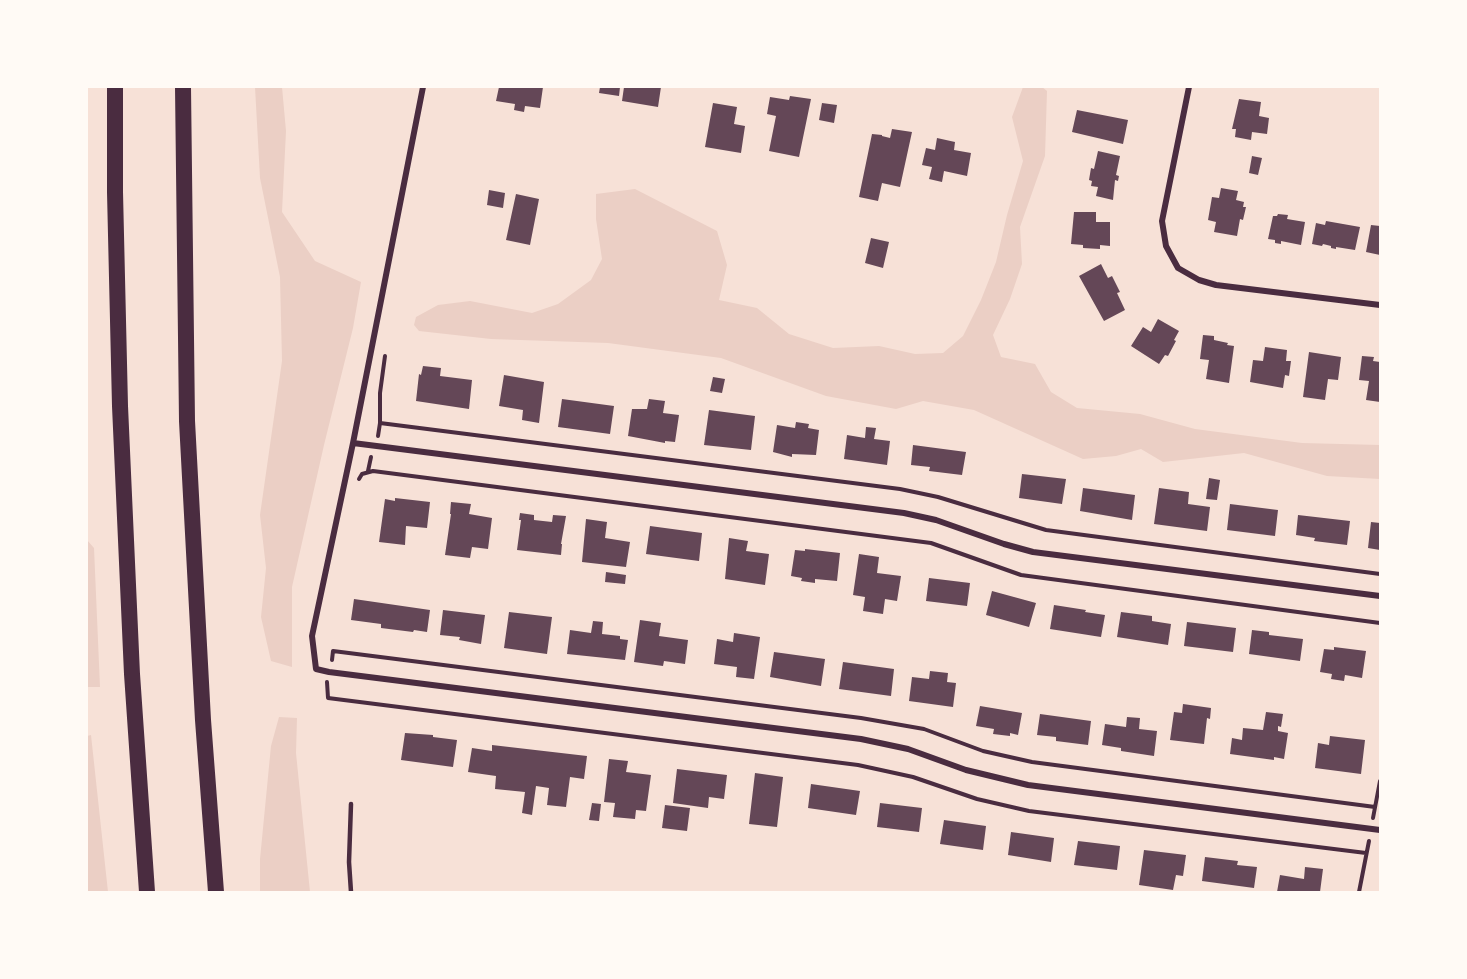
<!DOCTYPE html>
<html>
<head>
<meta charset="utf-8">
<style>
  body { margin:0 }
  #map { position:relative; width:1467px; height:979px; overflow:hidden; background:#f7e1d7; font-family:Rubik,sans-serif }
  canvas { display:block }
  .frame { position:absolute; inset:0; border:88px solid #fffaf5; pointer-events:none }
</style>
</head>
<body>
<div id="map">
<canvas width="1467" height="979"></canvas>
<div class="frame"></div>
</div>
<script>
const ctx = document.querySelector('canvas').getContext('2d');
ctx.lineJoin = 'round';
function fillPath(path, color) { ctx.fillStyle = color; ctx.fill(path, 'evenodd'); }
const toPath = rows => new Path2D(rows.map(r => 'M' + r).join(''));
function trace(path, color, width, dash) { ctx.strokeStyle = color; ctx.lineWidth = width; ctx.lineCap = dash ? 'butt' : 'round'; ctx.setLineDash(dash || []); ctx.stroke(path); }
fillPath(toPath([
  [255,87,282,87,286,131,282,212,315,261,361,282,353,328,324,445,292,587,292,667,271,661,261,617,266,568,260,515,282,361,280,277,260,178],
  [1023,87,1042,87,1047,91,1045,156,1020,227,1022,264,1010,299,993,335,1001,357,1035,364,1051,392,1077,408,1140,414,1195,429,1302,443,1380,445,1380,479,1327,476,1244,453,1163,462,1141,449,1116,456,1083,459,974,410,923,401,896,409,826,396,721,358,608,343,491,339,419,331,414,325,416,317,438,305,470,301,532,313,558,304,591,280,602,259,596,219,596,194,635,189,717,231,727,265,719,300,757,308,789,334,833,348,879,346,915,354,943,353,963,336,981,300,996,262,1007,215,1023,161,1012,117],
  [87,540,94,548,100,687,87,687],
  [279,717,297,718,296,753,310,892,260,892,260,859,271,746],
  [91,735,108,892,87,892,87,736]
]), '#ebcfc5');
fillPath(toPath([
  [499,87,543,87,540,108,525,106,524,112,514,110,515,104,496,101],
  [600,87,620,87,619,96,599,93],
  [624,87,661,87,658,107,622,101],
  [790,96,811,99,799,157,769,151,776,116,767,114,770,97,789,100],
  [1239,99,1261,102,1259,116,1269,118,1267,134,1252,132,1251,140,1235,137,1236,129,1232,129],
  [713,103,737,107,734,124,745,126,741,153,705,147],
  [822,103,837,105,834,123,819,120],
  [1077,110,1128,120,1123,144,1072,132],
  [892,129,912,132,900,187,882,183,878,201,859,197,872,134,882,135,882,136,890,138],
  [937,138,955,142,954,150,971,153,967,176,944,171,942,182,929,179,932,167,922,165,926,148,935,150],
  [1098,151,1120,156,1116,175,1119,176,1118,181,1115,180,1113,200,1096,196,1098,187,1091,186,1092,181,1089,180,1091,168,1094,169],
  [1252,156,1262,158,1258,175,1249,173],
  [1221,188,1238,191,1236,200,1244,202,1243,207,1246,207,1243,220,1240,219,1237,236,1214,232,1216,222,1208,220,1212,197,1219,198],
  [489,190,505,193,503,208,487,205],
  [516,194,539,199,530,245,506,240],
  [1074,212,1096,212,1096,222,1110,222,1110,246,1100,245,1100,249,1083,248,1083,245,1071,244],
  [1278,214,1288,215,1287,219,1305,222,1301,245,1281,241,1281,244,1275,243,1275,240,1268,239,1273,216,1277,216],
  [1326,221,1360,227,1355,250,1336,247,1336,249,1331,248,1331,246,1323,244,1322,246,1312,244,1316,223,1325,225],
  [1371,225,1380,226,1380,255,1366,252],
  [871,238,889,242,883,268,865,263],
  [1101,264,1108,278,1112,276,1120,292,1117,293,1125,310,1104,321,1079,276],
  [1158,319,1179,331,1174,340,1176,341,1168,356,1165,355,1159,364,1131,346,1143,327,1151,332],
  [1203,335,1214,336,1214,340,1228,343,1227,345,1234,346,1229,383,1206,379,1209,360,1200,359],
  [1265,347,1287,350,1286,361,1291,361,1289,376,1285,375,1283,388,1250,382,1253,360,1263,361],
  [1309,352,1341,357,1338,380,1328,379,1325,400,1303,397],
  [1362,356,1374,357,1373,361,1380,362,1380,402,1366,400,1369,381,1359,380],
  [423,366,441,368,440,376,472,380,469,409,416,401,419,374,421,375],
  [504,375,544,382,539,423,522,420,523,410,499,406],
  [713,377,725,379,722,393,710,391],
  [562,399,614,406,610,434,558,427],
  [649,399,665,401,663,413,679,415,675,442,665,441,665,443,628,436,632,409,647,409],
  [709,410,755,416,751,450,704,445],
  [796,422,809,424,808,428,819,430,816,455,792,454,792,457,773,452,777,425,795,428],
  [866,427,876,428,874,439,890,441,887,465,844,459,847,435,865,438],
  [913,445,966,452,962,475,929,471,930,467,911,465],
  [1022,474,1066,479,1062,504,1019,498],
  [1209,478,1220,480,1217,500,1206,499],
  [1083,488,1135,495,1132,520,1080,511],
  [1159,488,1189,492,1188,504,1210,507,1207,531,1154,524],
  [395,498,430,502,427,528,406,526,405,545,379,542,385,499,395,501],
  [451,502,471,504,469,514,492,518,488,549,472,547,470,558,445,555,451,514,450,514],
  [1230,504,1278,510,1275,536,1227,530],
  [520,513,534,515,534,520,552,522,553,515,566,516,561,544,562,544,561,555,517,550,521,520,519,520],
  [1298,515,1350,521,1347,545,1314,541,1315,538,1296,535],
  [586,519,607,522,605,538,630,542,626,567,582,562],
  [1371,522,1380,523,1380,550,1368,548],
  [650,526,702,533,699,561,646,554],
  [729,538,748,541,746,551,769,554,765,585,725,579],
  [805,549,840,553,837,581,815,579,815,583,801,581,802,578,791,576,795,550,805,551],
  [859,554,879,557,877,573,901,576,897,601,885,599,883,614,863,611,865,597,853,595],
  [606,572,626,575,625,584,605,582],
  [929,578,970,583,967,606,926,601],
  [992,591,1036,603,1029,627,986,615],
  [354,599,430,610,427,632,414,630,413,632,381,628,381,624,351,620],
  [1054,605,1086,610,1085,612,1105,615,1101,637,1050,629],
  [443,610,485,615,481,644,459,640,460,637,440,635],
  [509,612,552,617,547,654,504,648],
  [1121,612,1152,616,1152,621,1171,624,1168,645,1117,637],
  [640,620,661,623,659,636,688,640,685,664,664,661,663,666,634,662],
  [593,621,603,622,602,634,620,636,620,639,628,640,625,660,567,654,570,630,591,633],
  [1187,622,1236,628,1233,652,1184,646],
  [1252,630,1269,632,1269,635,1303,639,1300,661,1249,654],
  [734,633,760,637,754,679,736,677,737,667,714,664,717,639,733,642],
  [1334,647,1366,651,1362,678,1345,675,1344,681,1331,679,1332,674,1320,672,1324,649,1334,650],
  [774,652,825,659,821,686,770,677],
  [843,662,894,669,891,696,839,689],
  [930,671,948,673,947,682,956,683,953,707,909,701,912,677,929,679],
  [1183,704,1211,708,1210,719,1207,718,1204,744,1170,740,1174,712,1182,713],
  [980,706,1022,713,1018,735,1010,733,1010,736,993,734,994,729,976,726],
  [1266,712,1283,714,1281,727,1278,726,1278,731,1288,733,1284,759,1274,757,1274,760,1230,754,1232,738,1242,740,1243,728,1263,730],
  [1040,714,1091,721,1088,745,1056,741,1056,737,1037,735],
  [1127,717,1140,718,1139,729,1157,731,1154,756,1121,751,1121,748,1102,745,1105,724,1126,727],
  [405,733,433,735,433,737,457,740,453,767,401,760],
  [1330,736,1365,740,1361,774,1315,768,1318,743,1329,745],
  [492,745,587,756,584,779,570,777,566,807,547,805,549,788,536,786,532,815,522,813,525,792,495,789,496,776,468,772,472,748,492,751],
  [609,759,628,761,626,772,651,775,646,811,636,810,635,819,613,817,615,803,604,802],
  [677,769,727,775,724,799,709,797,708,808,673,803],
  [755,773,783,777,777,827,749,824],
  [811,784,860,791,856,815,808,808],
  [592,803,601,804,599,821,589,820],
  [880,803,922,808,919,832,877,827],
  [665,805,690,808,687,831,662,828],
  [944,820,986,826,983,850,940,844],
  [1011,832,1054,838,1051,862,1008,855],
  [1078,841,1120,846,1117,870,1074,865],
  [1144,850,1186,855,1183,876,1176,875,1173,890,1139,885],
  [1205,857,1238,861,1237,865,1257,867,1254,888,1202,881],
  [1305,867,1323,869,1320,892,1277,892,1280,875,1304,879]
]), '#644757');
trace(toPath([
  [380,423,380,393,385,356],
  [378,436,380,423,900,489,938,497,1046,530,1380,574],
  [368,471,371,457],
  [359,479,362,474,373,471,931,543,1021,575,1380,623],
  [332,660,333,651,861,718,924,729,983,751,1032,762,1375,807],
  [327,682,328,698,858,765,913,777,977,799,1029,811,1366,853],
  [1373,818,1380,781],
  [1359,892,1369,841]
]), '#4a2c40', 4);
trace(toPath([
  [351,804,349,862,351,892]
]), '#4a2c40', 4.5);
trace(toPath([
  [423,87,353,443,312,636,316,669,329,672,861,739,908,749,966,770,1028,785,1380,830],
  [1189,87,1162,221,1166,246,1178,268,1199,280,1216,285,1380,305],
  [353,443,904,513,936,520,1004,544,1033,552,1380,596]
]), '#4a2c40', 6);
trace(toPath([
  [115,87,115,192,120,406,132,674,147,892],
  [183,87,187,421,203,720,216,892]
]), '#4a2c40', 16);
</script>
</body>
</html>
